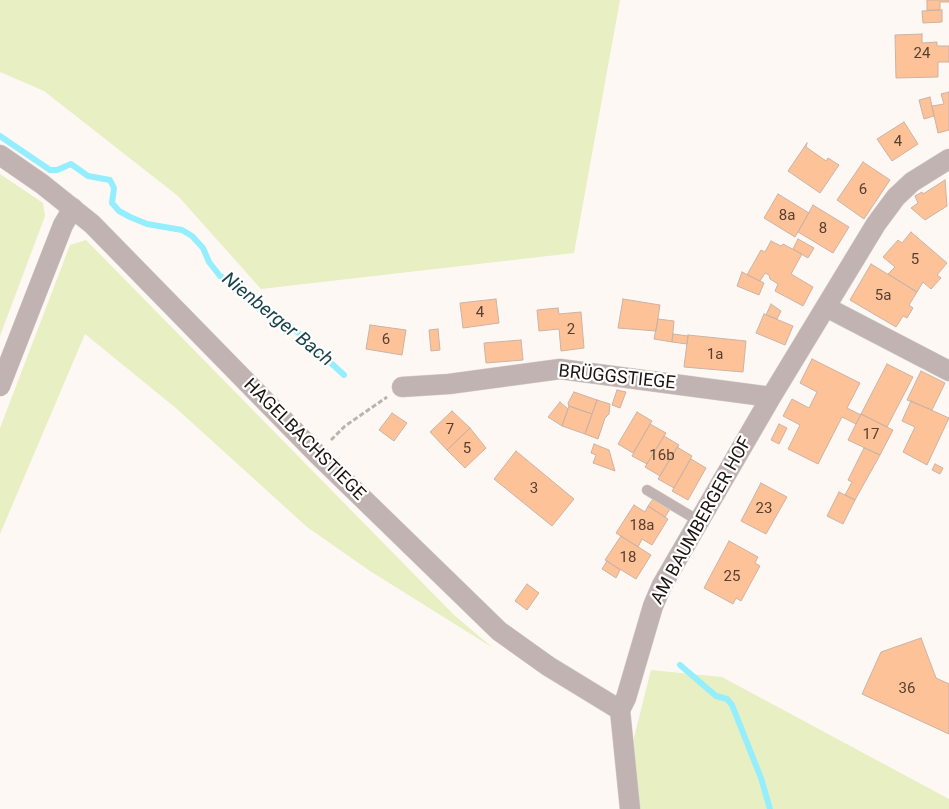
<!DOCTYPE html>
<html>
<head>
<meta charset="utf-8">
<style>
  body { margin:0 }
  canvas { display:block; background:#fdf8f4 }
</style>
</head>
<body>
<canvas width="949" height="809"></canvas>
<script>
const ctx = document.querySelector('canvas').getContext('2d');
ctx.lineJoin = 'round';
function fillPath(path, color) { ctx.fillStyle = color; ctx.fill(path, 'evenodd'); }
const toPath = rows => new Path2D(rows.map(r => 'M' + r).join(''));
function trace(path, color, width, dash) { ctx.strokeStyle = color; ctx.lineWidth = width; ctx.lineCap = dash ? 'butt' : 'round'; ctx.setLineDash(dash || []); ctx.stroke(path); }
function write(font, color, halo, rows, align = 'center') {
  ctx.font = font + ' Roboto,sans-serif'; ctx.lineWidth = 4.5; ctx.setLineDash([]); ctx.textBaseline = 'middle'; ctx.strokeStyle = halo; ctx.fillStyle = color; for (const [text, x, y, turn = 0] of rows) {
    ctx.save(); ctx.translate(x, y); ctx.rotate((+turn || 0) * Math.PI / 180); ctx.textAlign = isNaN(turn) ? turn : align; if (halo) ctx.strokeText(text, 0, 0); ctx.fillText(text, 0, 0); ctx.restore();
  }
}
fillPath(toPath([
  [0,0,620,0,574,253,261,289,178,196,44,91,0,72],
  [0,174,43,203,45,216,0,336],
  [86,240,454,615,493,648,370,571,307,527,177,409,85,334,0,534,0,428,70,245],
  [651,670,722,677,949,799,949,809,634,809,628,761]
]), '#e8efc2');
trace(toPath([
  [0,136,50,170,57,170,71,164,88,176,110,180,114,188,112,203,119,211,130,217,147,224,182,230,192,236,203,248,209,262,220,276,245,292,260,310,278,317,291,326,344,375],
  [680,665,716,696,727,699,732,705,761,778,770,809]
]), '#95eefe', 6);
const building = toPath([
  [927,0,949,0,949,2,940,2,940,10,927,10,927,0],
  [942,10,942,22,923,23,922,11,942,10],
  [922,34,922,43,937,42,937,46,949,46,949,62,938,62,938,77,896,78,895,35,922,34],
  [949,92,949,130,938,133,932,106,944,104,941,94,949,92],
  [930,97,934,116,924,119,919,100,930,97],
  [904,122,918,144,892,161,877,139,904,122],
  [807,143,806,147,826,161,828,158,839,165,820,193,788,171,807,143],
  [863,162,890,180,864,219,837,200,863,162],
  [945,180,947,206,925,220,911,208,918,203,915,196,922,192,923,194,945,180],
  [778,194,809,213,795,237,764,218,778,194],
  [813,205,849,227,833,253,798,232,813,205],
  [911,232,947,263,937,275,941,278,931,289,923,282,917,292,888,274,895,267,883,257,898,240,902,243,911,232],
  [798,239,814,248,808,258,793,249,798,239],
  [771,241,781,246,783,244,802,254,791,274,813,287,803,306,775,291,778,284,770,279,769,275,765,273,760,281,747,275,761,250,765,252,771,241],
  [871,264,917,292,909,305,913,308,907,318,903,316,896,327,850,300,871,264],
  [742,272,764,283,759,295,737,286,742,272],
  [496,299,499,323,463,328,460,303,496,299],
  [623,299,660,305,656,331,618,328,623,299],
  [771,304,781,311,777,319,766,315,771,304],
  [558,308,559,314,581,312,584,348,561,351,559,329,539,331,537,310,558,308],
  [764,314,793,326,785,345,756,333,764,314],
  [658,319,674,321,672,342,654,339,658,319],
  [370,325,406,330,402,355,366,349,370,325],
  [438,329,440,350,431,351,429,330,438,329],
  [673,334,688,336,687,344,672,342,673,334],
  [688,335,746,341,743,372,684,367,688,335],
  [521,340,523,360,486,363,484,343,521,340],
  [812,359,860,383,847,408,861,415,856,424,842,417,818,464,788,449,800,425,783,416,792,399,809,408,817,392,800,383,812,359],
  [887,364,913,377,887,427,861,414,887,364],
  [921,371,945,383,932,410,907,400,921,371],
  [617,390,626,392,620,408,612,405,617,390],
  [574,392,597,400,592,414,569,406,568,403,574,392],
  [597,400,610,404,609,414,605,418,598,439,585,434,597,400],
  [911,401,949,418,927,465,903,452,915,427,902,421,911,401],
  [560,402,568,409,562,426,548,417,560,402],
  [569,406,592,414,585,434,562,426,569,406],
  [452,411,470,428,447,450,430,432,452,411],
  [637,412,652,421,633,453,618,444,637,412],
  [392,413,407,423,394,441,379,430,392,413],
  [861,414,893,430,880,455,848,440,861,414],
  [650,424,666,433,647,464,632,456,650,424],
  [779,424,787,428,779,444,771,440,779,424],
  [470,428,486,448,465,468,447,450,470,428],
  [664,436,679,445,660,476,645,467,664,436],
  [594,444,609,450,615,471,593,463,596,455,591,453,594,444],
  [677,447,692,456,674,488,658,479,677,447],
  [864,448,880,455,855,500,845,495,852,482,848,480,864,448],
  [516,451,574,499,552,526,494,479,516,451],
  [691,459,706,468,688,500,672,491,691,459],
  [935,464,943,468,940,474,932,470,935,464],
  [761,483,787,497,766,534,741,521,761,483],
  [839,492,855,500,843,524,827,516,839,492],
  [653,499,670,509,665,517,648,506,653,499],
  [634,505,645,512,648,506,668,519,652,545,642,539,638,547,616,533,634,505],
  [621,536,651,555,636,579,605,560,621,536],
  [729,541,758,557,755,563,760,566,741,601,736,598,733,604,704,588,729,541],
  [607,561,620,570,616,578,602,569,607,561],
  [527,584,539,593,527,610,515,601,527,584],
  [921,638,936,678,949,684,949,734,862,694,881,652,921,638]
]);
fillPath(building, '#fec299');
trace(building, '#cbb3a4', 1);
const service = toPath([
  [647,490,699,521]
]);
const minor = toPath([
  [0,155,42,184,92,224,317,454,499,631,548,666,620,710],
  [826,307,949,371],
  [0,386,63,225,73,208],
  [402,387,449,384,560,369,771,397],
  [630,809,620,710,626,698,653,606,662,585,771,397,876,224,896,197,912,182,949,159]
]);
trace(service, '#d9d4cf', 11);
trace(minor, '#d9d4cf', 21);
trace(toPath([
  [331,440,345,426,387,397]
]), '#bab4af', 3, [5, 2.5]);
trace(service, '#c1b3b2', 10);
trace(minor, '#c1b3b2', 20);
write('15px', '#554032', null, [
  ["24",922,54],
  ["4",898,142],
  ["6",863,190],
  ["8a",787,216],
  ["8",823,229],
  ["5",915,260],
  ["5a",883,296],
  ["4",480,313],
  ["2",571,330],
  ["6",386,340],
  ["1a",715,355],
  ["7",450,430],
  ["17",871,435],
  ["5",467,449],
  ["16b",662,456],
  ["3",534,489],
  ["23",764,509],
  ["18a",642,526],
  ["18",628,558],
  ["25",732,577],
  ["36",907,689]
]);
write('18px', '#1d150f', '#fff', [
  ["BRÜGGSTIEGE",617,378,6],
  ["HAGELBACHSTIEGE",304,440,45],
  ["AM BAUMBERGER HOF",702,521,-61]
]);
write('italic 19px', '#1a444b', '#fff', [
  ["Nienberger Bach",277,320,39]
]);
</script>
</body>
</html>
